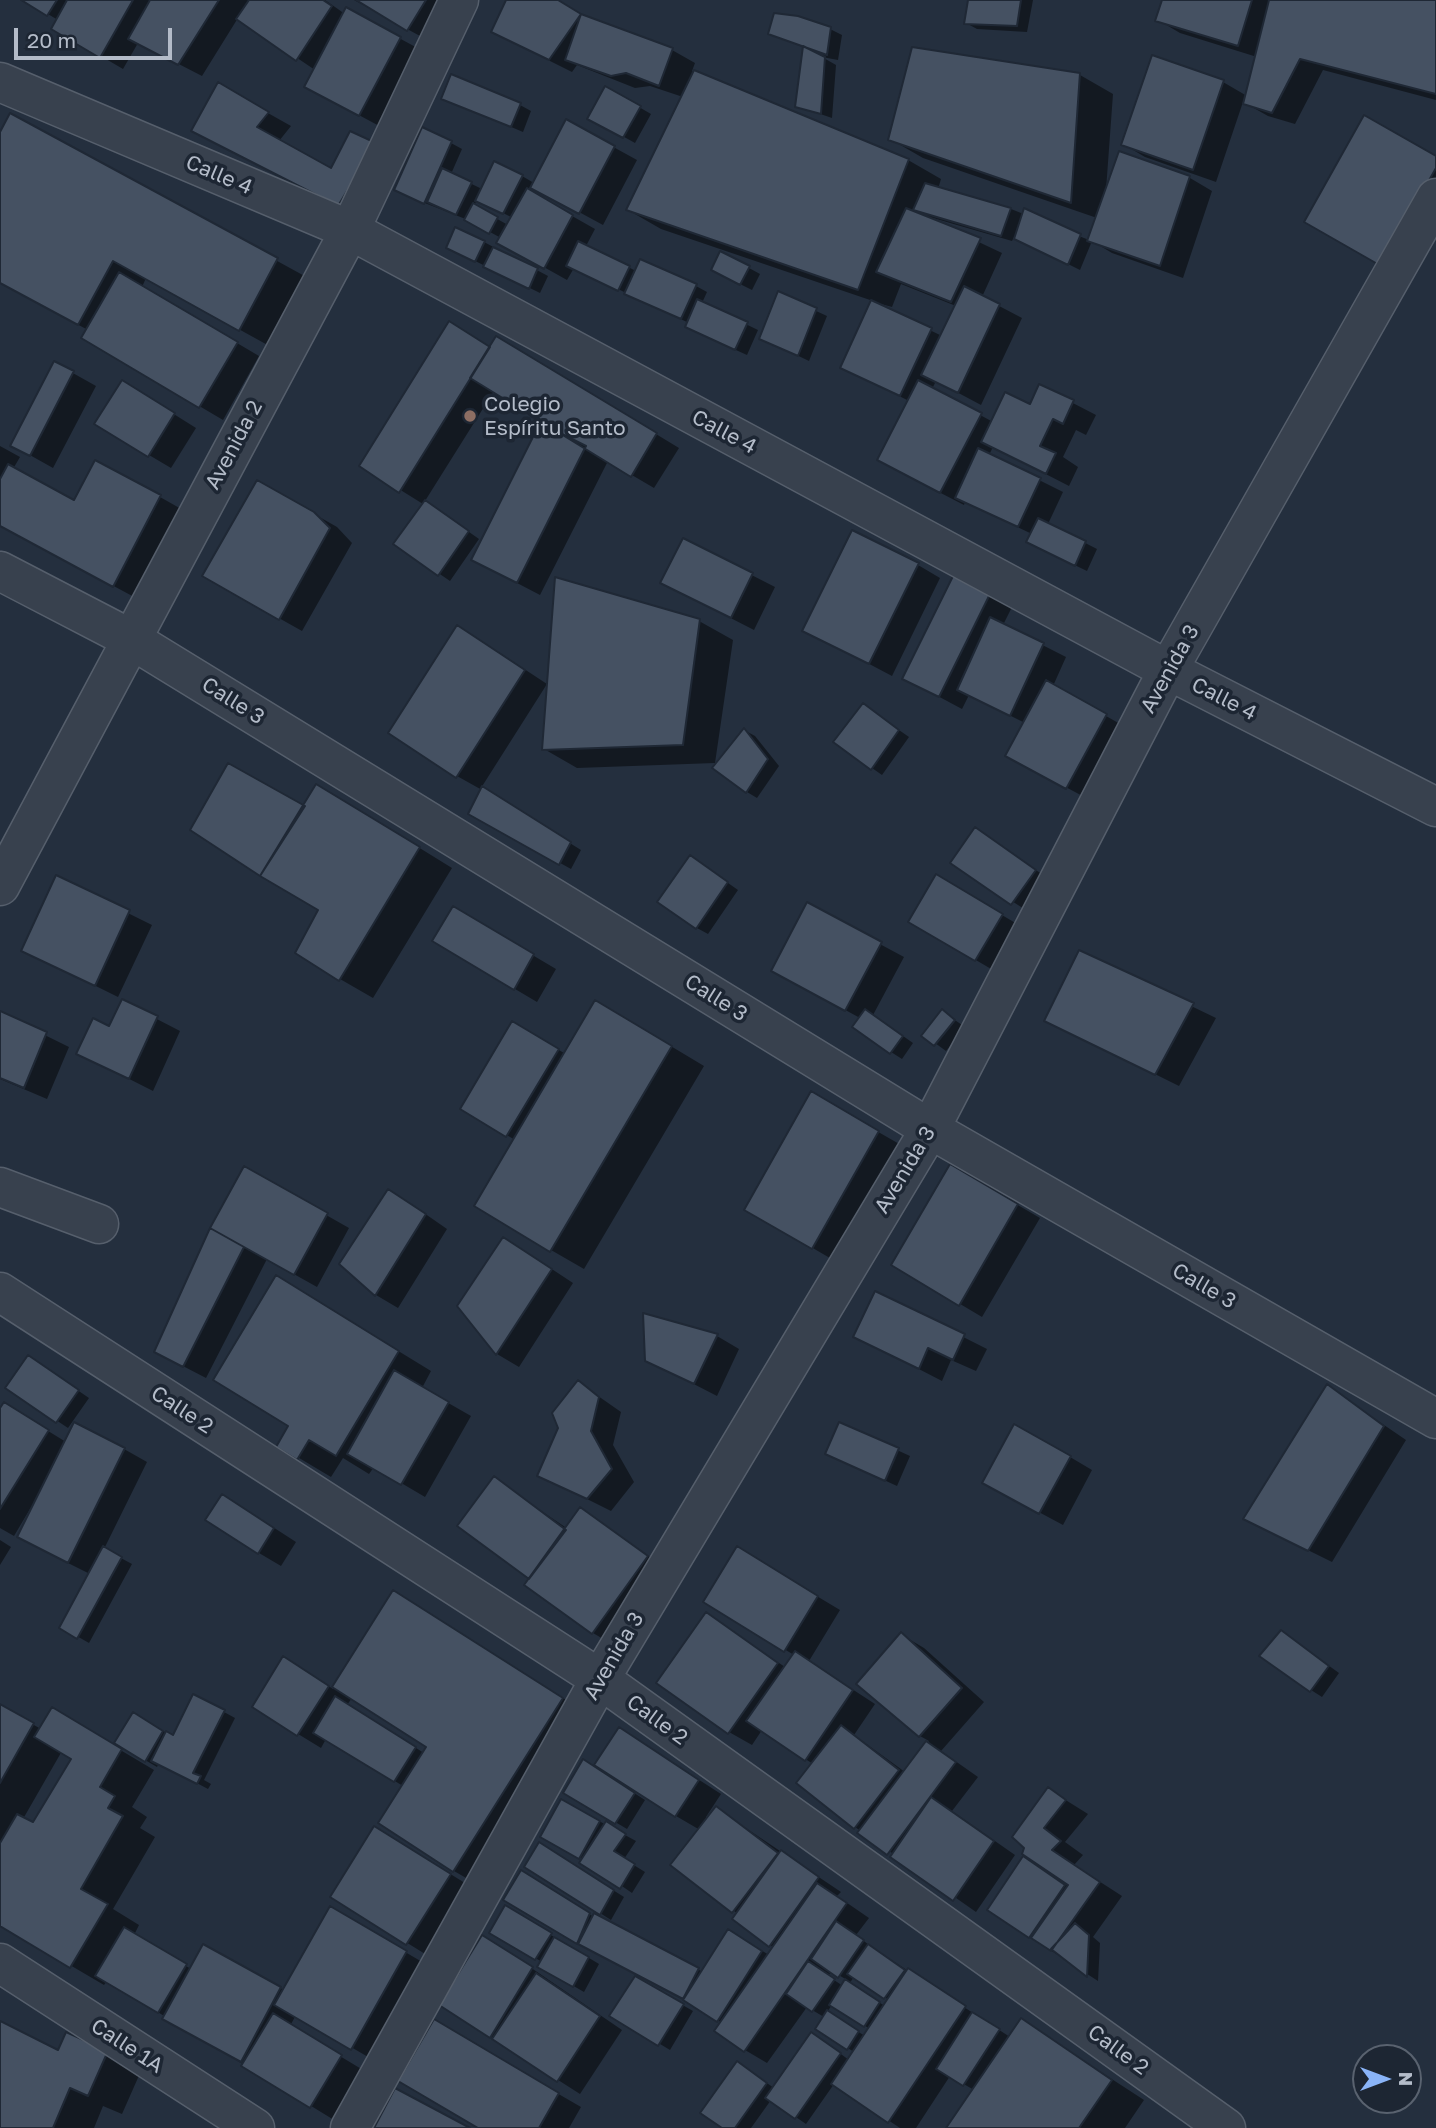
<!DOCTYPE html>
<html>
<head>
<meta charset="utf-8">
<style>
  body { margin:0 }
  #map { position:relative; width:1436px; height:2128px; overflow:hidden; background:#242f3e; font-family:"Golos Text",sans-serif }
  canvas { display:block }
  .north { position:absolute; left:1352px; top:2044px; width:70px; height:70px; box-sizing:border-box; background:#1d2633; border:2px solid #59626f; border-radius:50%; rotate:90deg; font-size:19px; font-weight:700; line-height:28px; text-align:center; color:#b4bcc9 }
  .north::after { content:''; display:block; margin:auto; width:24px; height:32px; background:#8ab4f8; clip-path:polygon(50% 0,100% 100%,50% 72%,0 100%) }
  .scale { position:absolute; left:14px; top:28px; width:158px; height:32px; box-sizing:border-box; border:4px solid #b4bcc9; border-top:0; padding-left:9px; font-size:21px; line-height:24px; white-space:nowrap; color:#b4bcc9; -webkit-text-stroke:5px #1d2633; paint-order:stroke }
</style>
</head>
<body>
<div id="map">
<canvas width="1436" height="2128"></canvas>
<div class="north">N</div>
<div class="scale">20 m</div>
</div>
<script>
const ctx = document.querySelector('canvas').getContext('2d');
ctx.lineJoin = 'round';
function fillPath(path, color) { ctx.fillStyle = color; ctx.fill(path, 'evenodd'); }
const toPath = rows => new Path2D(rows.map(r => 'M' + r).join(''));
function trace(path, color, width, dash) { ctx.strokeStyle = color; ctx.lineWidth = width; ctx.lineCap = dash ? 'butt' : 'round'; ctx.setLineDash(dash || []); ctx.stroke(path); }
function write(font, color, halo, rows, align = 'center') {
  ctx.font = font + ' "Golos Text",sans-serif'; ctx.lineWidth = 7; ctx.setLineDash([]); ctx.textBaseline = 'middle'; ctx.strokeStyle = halo; ctx.fillStyle = color; for (const [text, x, y, turn = 0] of rows) {
    ctx.save(); ctx.translate(x, y); ctx.rotate((+turn || 0) * Math.PI / 180); ctx.textAlign = isNaN(turn) ? turn : align; if (halo) ctx.strokeText(text, 0, 0); ctx.fillText(text, 0, 0); ctx.restore();
  }
}
fillPath(toPath([
  [24,0,325,0,345,14,347,10,423,51,383,128,329,99,315,70,238,18,202,76,138,43,123,69,53,28,58,20],
  [354,0,456,0,431,42],
  [508,0,557,0,585,17,672,50,695,63,692,71,908,160,941,179,938,189,1011,209,1089,240,1097,218,923,158,890,139,1080,75,1113,94,1106,190,1120,153,1190,178,1212,191,1183,278,1112,253,1092,241,1080,270,1014,237,1012,241,933,218,932,220,1002,253,982,297,1022,318,981,405,936,381,932,389,993,422,1030,406,1040,386,1096,415,1086,435,1076,430,1063,457,1078,467,1069,486,993,447,989,455,1063,492,1048,524,1097,549,1087,571,1039,548,1032,534,965,502,964,505,902,473,909,401,842,367,873,301,661,229,628,210,683,97,650,86,635,88,577,65,572,72,516,44],
  [901,284,956,306,942,336,880,306,881,304,892,307],
  [970,0,1033,0,1027,32,977,29,966,23],
  [1164,0,1436,0,1436,100,1323,70,1295,124,1268,116,1243,102,1216,182,1145,157,1123,144,1223,82,1247,96,1257,57,1180,33,1158,20],
  [830,29,842,35,838,60,822,57,836,65,832,118,797,106,805,48,770,33],
  [218,85,291,126,279,141,332,170,375,145,362,217,216,143],
  [606,88,651,114,635,143,590,118],
  [443,98,520,105,531,111,523,132],
  [11,115,310,279,273,348,146,278,142,287,259,356,223,420,84,338,88,330,0,283,0,136],
  [566,121,637,160,603,225,531,186,528,191,595,229,586,246,636,271,696,286,707,292,702,303,758,330,747,355,698,333,689,323,574,268,567,280,499,242,501,238,468,220,407,196,451,143,462,149,451,174,482,189,522,176,534,183],
  [477,200,513,218,508,225,474,206],
  [1436,158,1436,221,1306,222],
  [484,242,548,276,540,293,459,253],
  [749,268,760,274,752,290,724,276],
  [779,294,827,316,809,361,761,338],
  [490,348,519,351,679,448,654,488,608,461,540,595,496,572,541,425,552,426,494,391,425,501,479,539,450,581,396,544,423,504,362,466],
  [55,363,96,386,53,468,12,445],
  [145,396,196,428,171,468,149,455],
  [0,446,20,457,13,469,75,502,160,497,183,510,136,598,0,525],
  [258,482,337,527,352,543,302,631,204,576],
  [683,540,775,587,754,630,662,583],
  [918,565,940,578,892,676,805,630],
  [959,568,1016,599,1003,625,1066,657,1053,686,1129,729,1090,800,1030,768,1025,723,969,695,962,709,904,678],
  [699,621,733,640,715,763,577,768,544,749],
  [480,640,547,684,481,788,581,850,571,869,470,813,482,790,457,776],
  [863,705,909,737,882,775,872,768],
  [744,730,755,736,779,766,757,798,747,792],
  [350,805,452,868,373,998,340,979,321,909,304,808],
  [975,830,1057,884,1035,916,953,863],
  [701,864,738,890,708,934,697,928],
  [937,877,1024,928,998,973,911,922],
  [57,878,152,925,118,997,23,950],
  [807,905,904,957,873,1015,913,1043,902,1059,891,1052,860,1018,796,983],
  [453,908,556,969,537,1002,434,941],
  [1079,952,1216,1018,1179,1086,1046,1020],
  [122,1001,180,1031,153,1091,78,1053,110,1028],
  [943,1012,965,1027,946,1051,924,1035],
  [0,1013,69,1047,47,1099,0,1079],
  [629,1021,704,1066,584,1269,551,1250,515,1140,462,1108,513,1023,564,1053],
  [812,1094,901,1145,835,1261,746,1209],
  [951,1166,1040,1218,982,1317,893,1264],
  [245,1169,349,1228,317,1287,267,1259,206,1378,179,1364],
  [411,1204,447,1229,398,1308,376,1295,341,1264],
  [526,1252,573,1283,519,1367,497,1354,459,1306],
  [876,1293,987,1349,976,1371,951,1360,942,1381,855,1336],
  [310,1297,431,1371,422,1388,471,1416,425,1497,374,1467,369,1474,343,1458,331,1477,279,1446,291,1425],
  [717,1336,739,1349,717,1396,647,1360],
  [39,1364,89,1398,68,1428,8,1388],
  [578,1382,621,1412,613,1445,634,1482,611,1511,539,1475],
  [1327,1386,1406,1440,1332,1562,1245,1519],
  [0,1411,27,1418,66,1442,124,1449,147,1462,104,1549,132,1564,89,1643,61,1627,90,1574,42,1550,30,1509,14,1536,0,1528],
  [840,1424,910,1456,897,1486,838,1459],
  [1070,1457,1092,1470,1063,1525,1007,1495],
  [494,1479,568,1529,581,1509,669,1570,615,1646,593,1633,531,1579],
  [245,1509,296,1542,281,1566,259,1553],
  [0,1540,11,1547,0,1565],
  [760,1562,840,1610,809,1661,875,1704,854,1735,905,1772,929,1741,920,1736,902,1635,924,1648,984,1702,941,1751,978,1777,952,1811,1015,1855,976,1912,855,1827,813,1764,762,1730,752,1745,729,1732,707,1615,785,1667,794,1655,705,1601],
  [394,1592,595,1718,487,1890,454,1871,403,1786,326,1739,321,1748,254,1707,306,1671,333,1689],
  [352,1698,428,1746,424,1753,347,1705],
  [1282,1632,1339,1673,1322,1697,1311,1690],
  [0,1706,41,1729,85,1729,154,1770,132,1807,147,1817,140,1828,155,1837,113,1909,139,1925,134,1935,191,1969,203,1946,284,1990,330,1908,429,1966,375,2061,296,2015,290,2026,363,2070,334,2120,107,1981,104,1985,0,1924],
  [62,1751,73,1758,34,1825,23,1819],
  [224,1712,235,1718,204,1780,211,1784,208,1789,159,1763,157,1767,116,1743,133,1714,174,1737],
  [642,1743,721,1794,706,1817,708,1819,716,1808,841,1892,837,1896,869,1918,856,1935,873,1948,1010,2037,1021,2020,1144,2100,1125,2128,948,2128,974,2090,950,2076,916,2128,900,2128,834,2084,806,2124,771,2100,751,2128,725,2128,748,2070,774,2088,823,2041,849,2060,854,2052,817,2028,824,2017,807,2007,767,2063,745,2050,722,2023,693,2004,588,1949,506,1899,522,1873,594,1917,703,1972,751,1944,769,1955,774,1948,734,1919,738,1914,673,1865,700,1830,676,1816],
  [832,1971,847,1980,843,1986,828,1976],
  [854,1977,889,2000,885,2006,849,1984],
  [832,2005,870,2029,865,2036,827,2012],
  [594,1767,645,1800,627,1829,565,1792],
  [1048,1789,1088,1814,1065,1842,1083,1855,1074,1865,1122,1896,1093,1937,1100,1943,1098,1981,1030,1937,1023,1859,1050,1874,1051,1872,1026,1847],
  [562,1801,636,1841,624,1859,645,1872,632,1893,584,1860,543,1837],
  [397,1841,473,1888,430,1957,333,1897],
  [551,1851,624,1897,611,1920,600,1913],
  [506,1908,599,1964,584,1992,539,1966,542,1962,492,1932],
  [505,1950,622,2030,580,2094,441,2005],
  [635,1978,693,2011,670,2050,612,2015],
  [434,2022,581,2107,569,2128,482,2128],
  [0,2023,59,2052,66,2034,141,2071,122,2114,103,2106,94,2128,0,2128]
]), '#0007');
const building = toPath([
  [21,0,57,0,47,16,21,0],
  [67,0,133,0,100,58,51,29,67,0],
  [150,0,219,0,178,65,128,39,150,0],
  [249,0,323,0,332,6,296,61,236,19,249,0],
  [356,0,426,0,407,31,356,0],
  [506,0,558,0,581,14,549,60,491,32,506,0],
  [968,0,1021,0,1017,26,964,24,968,0],
  [1162,0,1252,0,1238,46,1155,21,1162,0],
  [1269,0,1436,0,1436,94,1300,59,1272,113,1243,104,1269,0],
  [346,7,401,37,359,116,304,87,346,7],
  [774,13,798,16,831,27,827,55,768,34,774,13],
  [581,14,673,48,659,86,626,73,611,76,565,60,581,14],
  [803,46,825,57,821,114,795,107,803,46],
  [912,47,1080,73,1071,203,888,140,912,47],
  [1152,55,1224,80,1193,170,1121,145,1152,55],
  [694,70,909,159,858,290,626,210,694,70],
  [451,74,521,103,511,127,441,99,451,74],
  [218,82,269,112,257,127,331,168,350,131,376,143,338,206,191,131,218,82],
  [605,86,641,106,623,138,587,119,605,86],
  [10,113,278,258,239,331,113,261,78,325,0,283,0,132,10,113],
  [1364,115,1436,156,1436,168,1381,266,1304,222,1364,115],
  [566,119,615,146,579,214,530,188,566,119],
  [422,127,452,141,424,204,394,190,422,127],
  [1119,151,1190,176,1160,266,1087,241,1119,151],
  [494,161,523,175,503,214,475,201,494,161],
  [442,168,472,182,456,215,427,202,442,168],
  [925,183,1011,208,1001,236,913,210,925,183],
  [527,188,573,215,544,269,496,243,527,188],
  [473,203,498,217,489,234,464,220,473,203],
  [906,208,981,238,951,302,876,272,906,208],
  [1024,208,1081,234,1068,265,1014,239,1024,208],
  [455,227,485,241,475,262,446,248,455,227],
  [578,241,630,266,618,291,566,266,578,241],
  [493,247,538,268,529,289,483,267,493,247],
  [720,251,750,266,740,285,711,270,720,251],
  [640,259,697,284,681,319,624,294,640,259],
  [119,272,238,342,199,408,81,338,119,272],
  [964,286,1000,304,958,393,921,375,964,286],
  [778,291,817,308,798,356,759,339,778,291],
  [697,299,748,322,735,350,685,327,697,299],
  [871,300,932,328,900,396,840,368,871,300],
  [449,321,490,347,399,493,359,466,449,321],
  [496,336,657,433,631,477,470,378,496,336],
  [54,361,74,371,30,456,10,446,54,361],
  [122,380,175,413,148,457,94,424,122,380],
  [918,380,982,413,940,493,877,460,918,380],
  [1039,384,1074,400,1063,424,1053,419,1040,446,1056,453,1046,474,981,442,1005,392,1030,404,1039,384],
  [540,423,586,446,517,583,471,560,540,423],
  [978,448,1041,478,1018,527,955,498,978,448],
  [95,460,161,495,113,587,0,526,0,479,8,464,74,500,95,460],
  [257,480,314,512,330,528,279,620,202,576,257,480],
  [425,500,469,531,438,576,393,544,425,500],
  [1038,518,1086,541,1075,566,1026,542,1038,518],
  [852,530,919,563,869,664,802,631,852,530],
  [683,538,753,573,731,618,660,583,683,538],
  [958,566,995,584,939,697,902,679,958,566],
  [555,577,700,619,683,745,542,750,555,577],
  [990,617,1044,643,1010,716,957,690,990,617],
  [457,625,525,670,456,778,388,733,457,625],
  [1046,680,1107,714,1066,789,1005,756,1046,680],
  [863,703,899,730,871,770,833,742,863,703],
  [744,728,768,759,746,793,712,768,744,728],
  [228,763,305,806,260,876,190,830,228,763],
  [316,784,420,847,339,981,295,953,318,910,260,876,316,784],
  [482,786,571,842,559,865,468,814,482,786],
  [975,827,1036,870,1011,905,950,863,975,827],
  [690,855,728,882,696,929,657,902,690,855],
  [936,874,1003,914,975,961,908,922,936,874],
  [56,875,130,910,95,986,21,951,56,875],
  [807,902,882,942,845,1011,771,971,807,902],
  [453,906,534,954,514,990,432,941,453,906],
  [1079,950,1194,1003,1155,1075,1044,1021,1079,950],
  [122,999,158,1016,129,1079,76,1054,93,1018,109,1026,122,999],
  [595,1000,672,1046,550,1252,474,1206,595,1000],
  [865,1009,903,1036,890,1054,852,1027,865,1009],
  [942,1009,955,1020,934,1046,921,1036,942,1009],
  [0,1011,47,1032,24,1088,0,1078,0,1011],
  [512,1021,559,1049,506,1137,460,1109,512,1021],
  [811,1091,879,1131,812,1249,744,1210,811,1091],
  [950,1164,1018,1204,959,1306,891,1265,950,1164],
  [244,1166,328,1213,294,1275,210,1228,244,1166],
  [388,1189,426,1214,375,1296,339,1264,388,1189],
  [210,1228,244,1247,183,1367,154,1352,210,1228],
  [503,1237,552,1269,496,1355,457,1306,503,1237],
  [276,1275,399,1351,336,1456,309,1440,297,1460,276,1447,288,1426,213,1380,276,1275],
  [875,1291,965,1334,953,1360,928,1348,919,1369,853,1337,875,1291],
  [643,1313,718,1334,694,1384,645,1361,643,1313],
  [28,1355,79,1390,56,1423,5,1388,28,1355],
  [394,1370,449,1402,401,1485,347,1454,394,1370],
  [578,1380,599,1397,591,1431,612,1469,587,1499,537,1476,558,1428,552,1413,578,1380],
  [1327,1384,1384,1426,1308,1551,1243,1519,1327,1384],
  [4,1402,49,1430,0,1509,0,1408,4,1402],
  [74,1422,125,1448,68,1563,17,1537,74,1422],
  [839,1422,899,1448,885,1481,825,1454,839,1422],
  [1014,1424,1071,1456,1039,1514,982,1483,1014,1424],
  [494,1476,566,1530,529,1579,457,1526,494,1476],
  [222,1494,274,1528,258,1554,205,1520,222,1494],
  [580,1507,648,1556,592,1634,524,1585,580,1507],
  [103,1546,122,1557,77,1639,59,1628,103,1546],
  [737,1546,818,1596,784,1652,703,1602,737,1546],
  [393,1590,563,1698,453,1872,378,1823,426,1747,332,1687,393,1590],
  [706,1612,778,1663,728,1734,656,1683,706,1612],
  [1281,1630,1329,1666,1310,1692,1259,1656,1281,1630],
  [901,1632,962,1688,919,1737,856,1684,901,1632],
  [795,1651,853,1690,805,1761,746,1721,795,1651],
  [283,1656,329,1686,297,1736,252,1707,283,1656],
  [193,1694,225,1710,193,1773,201,1776,197,1784,151,1761,166,1731,173,1735,193,1694],
  [335,1696,416,1747,394,1782,313,1733,335,1696],
  [0,1704,34,1723,0,1783,0,1704],
  [52,1707,122,1749,100,1787,115,1796,108,1808,123,1816,81,1889,108,1904,70,1968,0,1926,0,1843,17,1814,33,1822,71,1759,34,1737,52,1707],
  [133,1712,163,1731,145,1762,114,1743,133,1712],
  [841,1725,899,1770,854,1829,796,1783,841,1725],
  [619,1727,699,1780,675,1817,594,1765,619,1727],
  [926,1741,956,1762,887,1855,857,1833,926,1741],
  [583,1759,635,1793,615,1824,563,1793,583,1759],
  [1048,1787,1066,1800,1044,1828,1061,1841,1052,1850,1100,1882,1051,1951,1031,1938,1068,1885,1022,1854,1024,1848,1012,1837,1048,1787],
  [931,1797,994,1841,953,1901,890,1857,931,1797],
  [561,1799,600,1821,579,1859,540,1837,561,1799],
  [716,1806,778,1853,732,1913,670,1865,716,1806],
  [606,1821,626,1834,614,1851,635,1864,620,1889,579,1863,606,1821],
  [374,1826,451,1874,406,1945,330,1897,374,1826],
  [539,1842,614,1890,600,1915,524,1867,539,1842],
  [781,1850,819,1877,769,1947,732,1919,781,1850],
  [1023,1856,1065,1885,1029,1938,987,1910,1023,1856],
  [521,1870,590,1913,577,1944,503,1900,521,1870],
  [817,1883,847,1903,744,2052,714,2031,817,1883],
  [505,1905,552,1933,535,1960,489,1933,505,1905],
  [330,1906,407,1951,351,2050,274,2005,330,1906],
  [594,1913,699,1968,683,1999,578,1944,594,1913],
  [836,1921,864,1940,838,1978,811,1959,836,1921],
  [1075,1923,1089,1935,1087,1977,1051,1949,1075,1923],
  [124,1927,187,1964,158,2013,95,1976,124,1927],
  [728,1929,762,1951,717,2022,683,2000,728,1929],
  [482,1935,533,1967,490,2038,439,2005,482,1935],
  [554,1937,589,1957,573,1987,537,1967,554,1937],
  [203,1944,281,1987,241,2062,162,2019,203,1944],
  [868,1944,905,1970,884,1999,847,1974,868,1944],
  [808,1961,835,1979,812,2012,786,1994,808,1961],
  [908,1968,966,2006,888,2123,831,2084,908,1968],
  [536,1973,600,2016,557,2082,492,2039,536,1973],
  [635,1976,684,2004,658,2046,609,2016,635,1976],
  [845,1979,880,2002,864,2027,829,2005,845,1979],
  [827,2010,859,2031,847,2050,815,2029,827,2010],
  [972,2012,1000,2029,963,2086,936,2069,972,2012],
  [273,2013,342,2055,310,2108,241,2066,273,2013],
  [1021,2018,1112,2080,1079,2128,946,2128,1021,2018],
  [434,2019,559,2093,539,2128,478,2128,398,2081,434,2019],
  [0,2021,58,2050,66,2032,108,2051,88,2096,70,2088,53,2128,0,2128,0,2021],
  [811,2032,841,2053,795,2119,765,2098,811,2032],
  [737,2061,767,2083,735,2128,722,2128,700,2113,737,2061],
  [395,2088,470,2128,374,2128,395,2088]
]);
fillPath(building, '#455162');
trace(building, '#1f2835', 2);
const minor = toPath([
  [0,82,350,230,1168,670,1436,807],
  [0,571,129,638,930,1129,1436,1419],
  [0,886,350,230,459,0],
  [0,1187,99,1224],
  [0,1292,600,1679,1226,2128],
  [0,1963,255,2128],
  [350,2128,600,1679,930,1129,1168,670,1436,198]
]);
trace(minor, '#565f6c', 41);
trace(minor, '#38414e', 38);
for (const [x, y, r, color] of [
  [470,416,7,"#8d6e63"]
]) { const dot = new Path2D(); dot.arc(x, y, r, 0, 2 * Math.PI); ctx.fillStyle = color; ctx.fill(dot); trace(dot, '#1d2633', 2.5); }
write('21px', '#b4bcc9', '#1d2633', [
  ["Calle 4",219,175,23],
  ["Calle 4",724,432,28],
  ["Avenida 2",234,445,-62],
  ["Avenida 3",1170,669,-61],
  ["Calle 4",1224,699,27],
  ["Calle 3",233,701,32],
  ["Calle 3",716,998,32],
  ["Avenida 3",905,1170,-59],
  ["Calle 3",1204,1286,30],
  ["Calle 2",182,1410,33],
  ["Avenida 3",614,1656,-60],
  ["Calle 2",657,1720,36],
  ["Calle 1A",127,2046,33],
  ["Calle 2",1118,2050,36]
]);
write('21px', '#b4bcc9', '#1d2633', [
  ["Colegio",484,404],
  ["Espíritu Santo",484,428]
], 'left');
</script>
</body>
</html>
